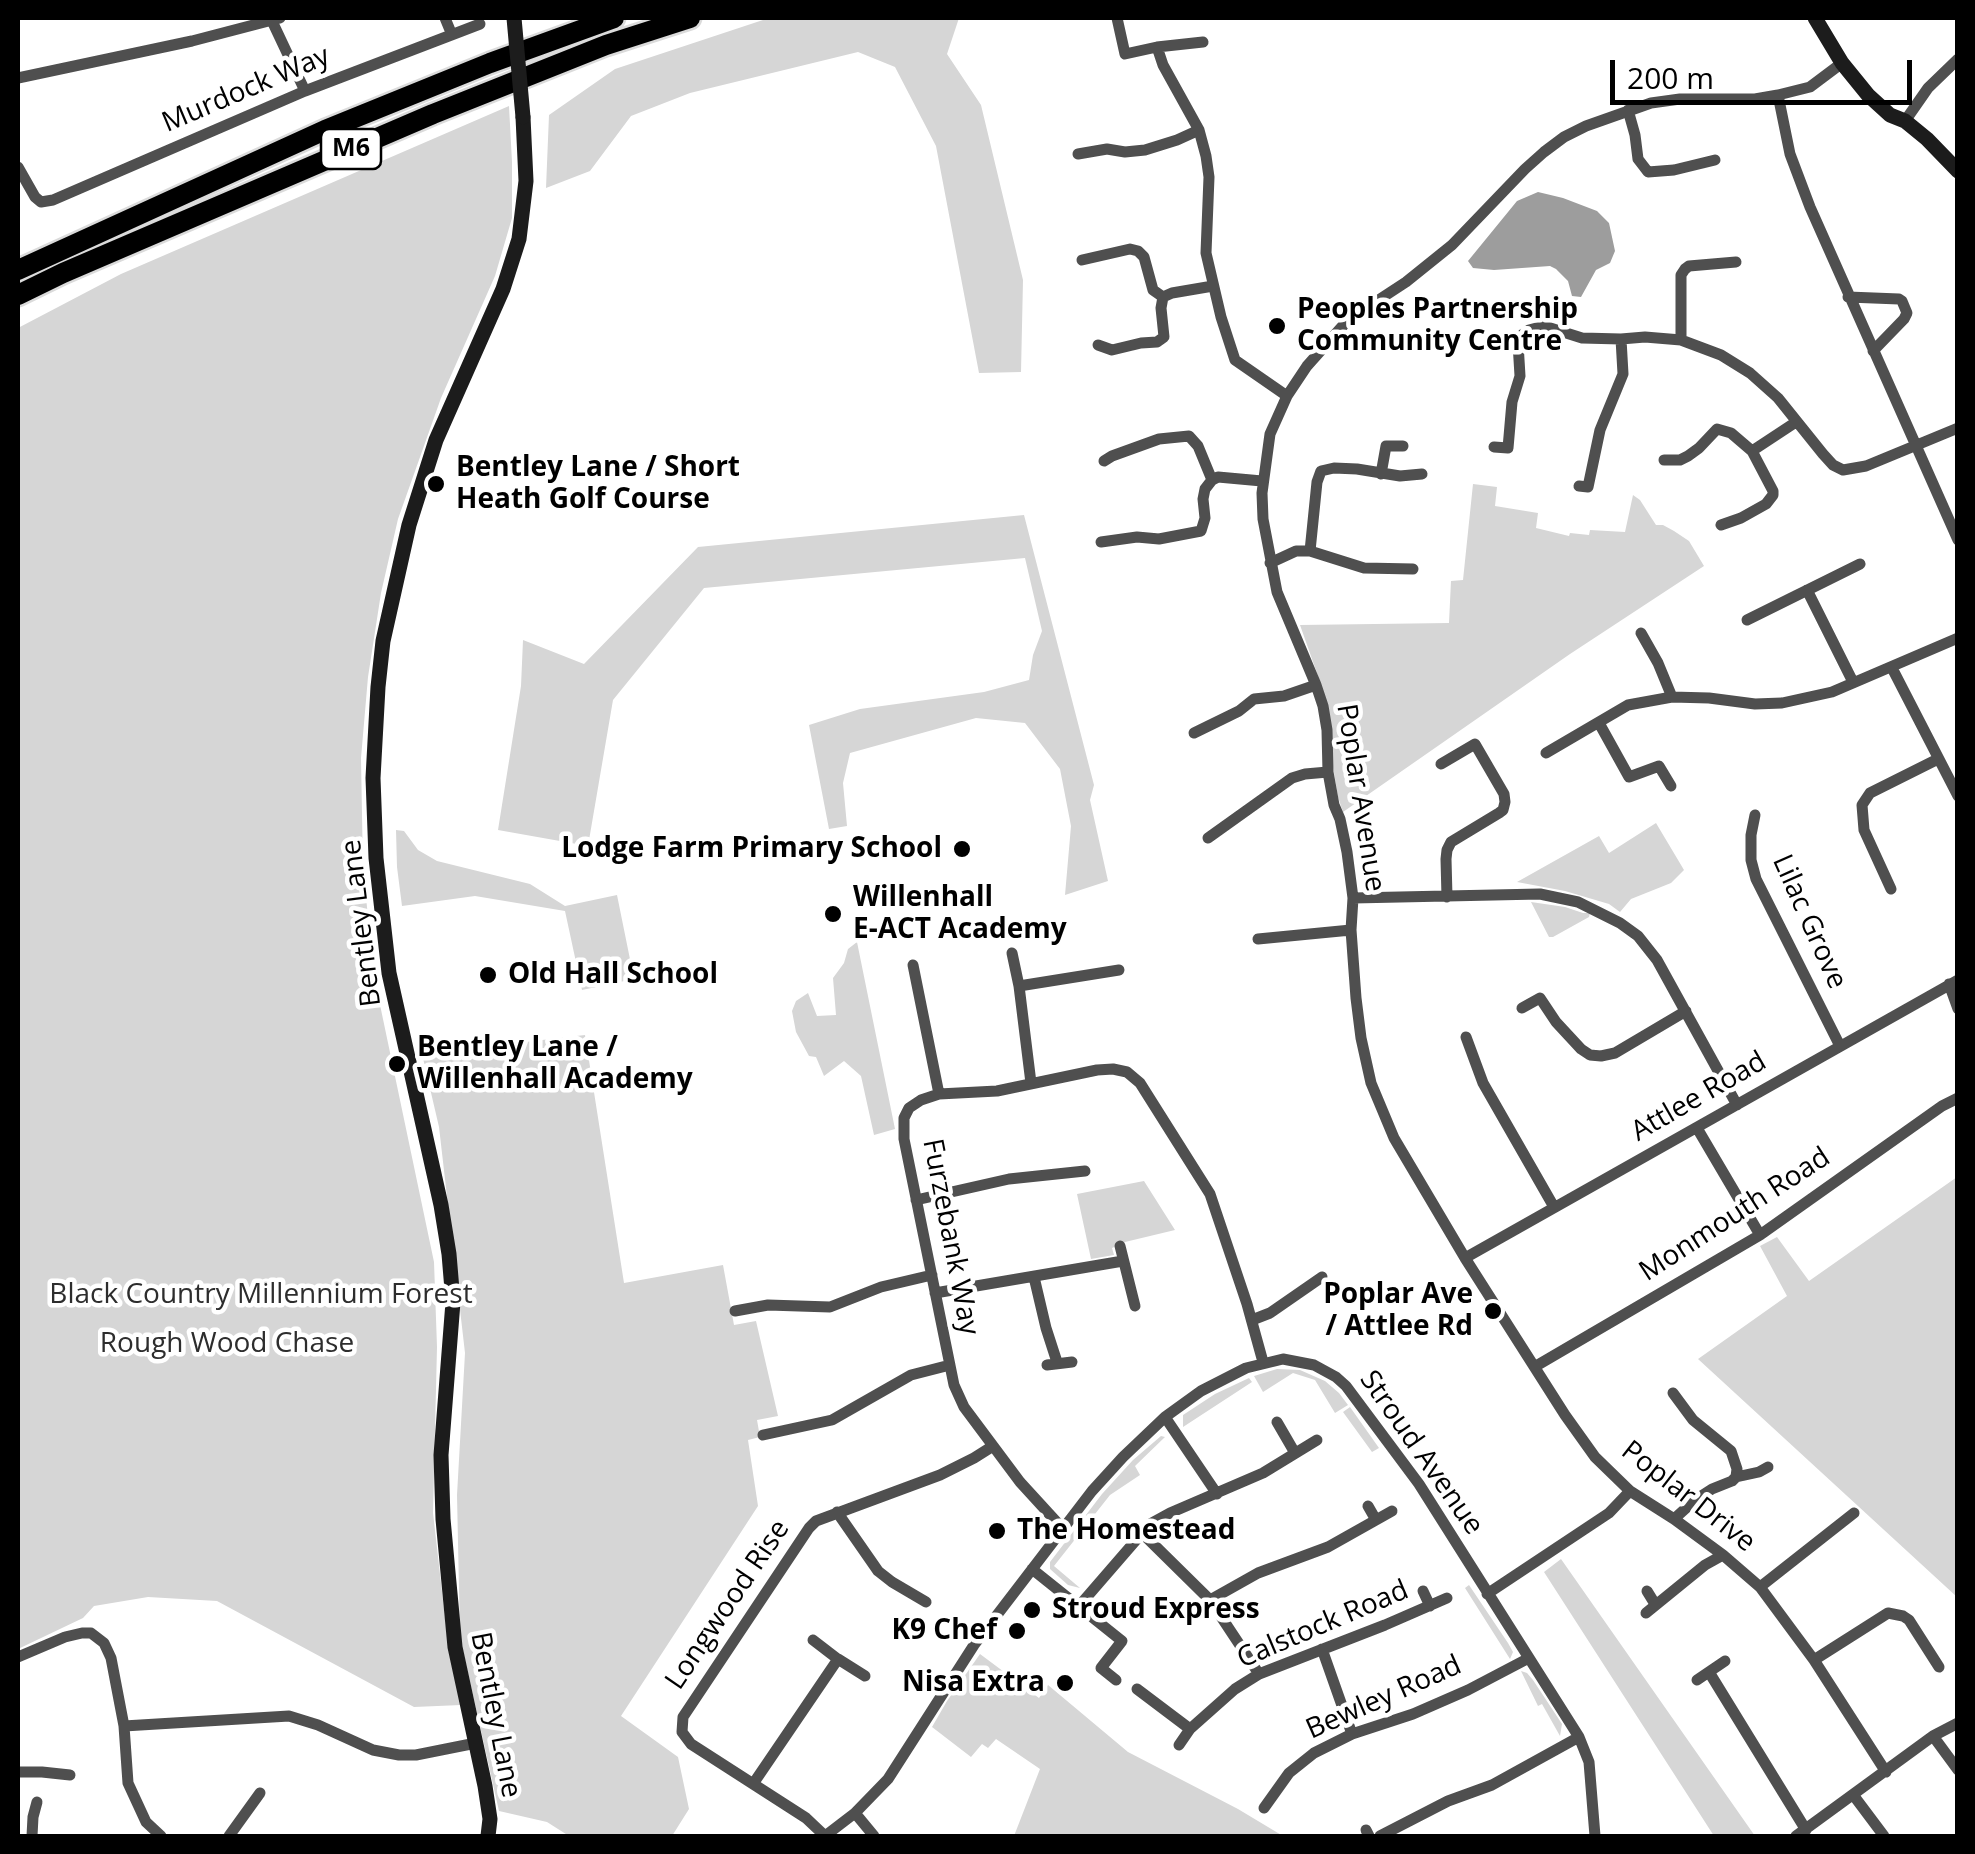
<!DOCTYPE html>
<html>
<head>
<meta charset="utf-8">
<style>
  body { margin:0 }
  #map { position:relative; width:1975px; height:1854px; overflow:hidden; background:#fff; font-family:"Open Sans",sans-serif }
  canvas { display:block }
  .frame { position:absolute; inset:0; border:20px solid #000; pointer-events:none }
  .scale { position:absolute; left:1610px; top:60px; width:302px; height:45px; box-sizing:border-box; border:5px solid #000; border-top:0; padding-left:12px; font-size:30px; line-height:35px; white-space:nowrap; color:#000; -webkit-text-stroke:8px #fff; paint-order:stroke }
</style>
</head>
<body>
<div id="map">
<canvas width="1975" height="1854"></canvas>
<div class="frame"></div>
<div class="scale">200 m</div>
</div>
<script>
const ctx = document.querySelector('canvas').getContext('2d');
ctx.lineJoin = 'round';
function fillPath(path, color) { ctx.fillStyle = color; ctx.fill(path, 'evenodd'); }
const toPath = rows => new Path2D(rows.map(r => 'M' + r).join(''));
function trace(path, color, width, dash) { ctx.strokeStyle = color; ctx.lineWidth = width; ctx.lineCap = dash ? 'butt' : 'round'; ctx.setLineDash(dash || []); ctx.stroke(path); }
function write(font, color, halo, rows, align = 'center') {
  ctx.font = font + ' "Open Sans",sans-serif'; ctx.lineWidth = 9; ctx.setLineDash([]); ctx.textBaseline = 'middle'; ctx.strokeStyle = halo; ctx.fillStyle = color; for (const [text, x, y, turn = 0] of rows) {
    ctx.save(); ctx.translate(x, y); ctx.rotate((+turn || 0) * Math.PI / 180); ctx.textAlign = isNaN(turn) ? turn : align; if (halo) ctx.strokeText(text, 0, 0); ctx.fillText(text, 0, 0); ctx.restore();
  }
}
fillPath(toPath([
  [769,18,959,18,947,54,981,105,1023,280,1021,372,979,373,936,146,895,67,858,52,690,93,631,116,590,171,546,188,549,115,615,69],
  [509,106,512,162,512,218,495,276,441,398,398,519,381,593,368,677,361,758,363,870,375,981,434,1262,437,1347,433,1513,449,1653,461,1705,414,1707,217,1601,148,1597,94,1606,83,1618,18,1649,18,328,121,274],
  [1473,484,1497,487,1495,506,1538,513,1536,528,1569,536,1570,533,1589,535,1590,530,1625,532,1633,495,1640,500,1656,525,1663,525,1674,531,1689,541,1704,566,1570,654,1343,812,1338,797,1318,676,1300,625,1449,623,1451,581,1463,580],
  [1024,515,1094,785,1090,800,1108,881,1065,895,1071,826,1060,769,1025,723,976,718,850,753,843,783,847,826,829,829,809,725,860,709,984,692,1029,680,1033,655,1042,631,1025,558,704,588,613,700,588,846,498,830,521,686,523,640,584,664,698,547],
  [1656,823,1684,870,1671,883,1631,899,1620,912,1609,904,1565,891,1517,882,1599,836,1609,853],
  [396,830,404,831,418,850,437,861,530,884,565,906,617,895,634,979,582,990,565,911,475,896,402,906,397,867],
  [1531,902,1565,907,1583,913,1590,913,1589,917,1553,937,1549,937],
  [857,942,895,1129,874,1135,861,1076,844,1061,824,1076,816,1057,809,1056,796,1032,792,1011,796,1001,808,993,817,1016,836,1015,833,978,844,963,848,949],
  [585,1035,624,1283,723,1265,734,1325,756,1321,778,1416,757,1420,760,1437,748,1440,758,1506,621,1716,678,1757,689,1809,672,1836,569,1836,547,1822,499,1811,460,1637,457,1495,465,1353,439,1127,422,1054],
  [1957,1177,1957,1597,1698,1359,1787,1296,1760,1246,1777,1237,1809,1281],
  [1144,1181,1175,1230,1125,1242,1112,1248,1114,1255,1091,1259,1077,1194],
  [1277,1369,1300,1370,1325,1381,1339,1393,1348,1405,1335,1413,1315,1380,1293,1373,1263,1392,1254,1376],
  [1249,1378,1252,1382,1183,1427,1183,1415,1215,1394],
  [1350,1407,1379,1448,1372,1452,1343,1412],
  [1161,1436,1165,1437,1135,1466,1140,1475,1110,1495,1054,1566,1080,1588,1068,1585,1050,1569,1050,1562,1102,1494,1133,1460],
  [1561,1559,1755,1836,1714,1836,1544,1572],
  [1469,1585,1508,1643,1513,1652,1510,1659,1465,1588],
  [980,1654,1039,1698,1048,1685,1128,1752,1238,1809,1283,1836,1014,1836,1040,1769,996,1739,988,1748,982,1744,971,1757,932,1727,947,1701],
  [1521,1671,1527,1673,1533,1680,1562,1724,1560,1736,1542,1704,1538,1706]
]), '#d6d6d6');
fillPath(toPath([
  [1538,192,1563,198,1597,211,1609,223,1615,251,1610,263,1596,270,1581,297,1572,296,1568,281,1556,269,1550,266,1494,270,1473,268,1468,261,1517,201]
]), '#9d9d9d');
const highway = toPath([
  [18,270,325,130,490,63,614,18],
  [18,295,63,273,433,114,606,45,690,18]
]);
trace(highway, '#dbdbdb', 25);
trace(toPath([
  [445,18,452,35],
  [1117,18,1125,54,1157,47,1163,65,1199,130,1206,156,1209,177,1206,253,1221,317,1235,360,1287,396],
  [272,21,305,91],
  [1157,47,1203,42],
  [1842,63,1810,87,1778,95,1755,99,1680,99,1651,103,1586,126,1564,137,1544,152,1525,169,1452,245,1406,282,1348,320,1307,366,1287,396,1270,434,1262,493,1263,519,1277,592,1316,685,1323,706,1327,730,1328,772,1334,805,1340,819,1347,852,1353,898,1351,930,1356,998,1361,1038,1371,1083,1394,1138,1465,1258,1565,1415,1595,1457,1630,1491,1674,1519,1723,1555,1760,1587,1814,1660,1886,1772],
  [18,78,192,41,280,18],
  [1778,95,1790,154,1810,207,1958,540],
  [1628,110,1635,135,1638,159,1648,172,1674,170,1715,160],
  [1905,121,1928,88,1958,59],
  [1078,154,1107,149,1125,152,1145,150,1177,140,1199,130],
  [18,167,35,197,41,202,53,200,305,91,480,24],
  [1082,260,1130,249,1138,251,1144,257,1153,290,1163,297,1161,308,1164,337,1157,342,1141,343,1112,350,1098,345],
  [1163,297,1172,293,1213,286],
  [1848,297,1899,299,1902,301,1907,313,1904,319,1873,351],
  [1681,340,1681,275,1685,269,1689,266,1736,262],
  [1494,447,1508,448,1512,402,1520,376,1518,343,1523,334,1529,330,1544,326,1582,338,1621,339,1645,337,1681,340,1721,355,1750,373,1778,398,1823,454,1833,465,1843,470,1866,466,1958,428],
  [1664,460,1680,460,1688,456,1699,448,1717,429,1731,433,1752,451,1796,422],
  [1381,474,1386,446,1403,446],
  [1212,480,1218,477,1262,481],
  [1579,486,1588,487,1600,430,1623,374,1621,339],
  [1721,525,1741,518,1766,504,1773,495,1773,491,1752,451],
  [1101,542,1137,537,1159,539,1201,531,1205,518,1203,499,1205,489,1212,480,1198,446,1189,436,1159,439,1112,456,1104,461],
  [1270,563,1296,551,1310,551],
  [1413,569,1364,568,1310,551,1317,482,1321,471,1334,468,1357,469,1400,476,1422,474],
  [1807,590,1853,682],
  [1747,620,1860,564],
  [1641,633,1658,663,1672,697],
  [1892,668,1958,796],
  [1599,723,1629,777,1659,766,1671,786],
  [1194,733,1239,711,1254,699,1284,696,1316,685],
  [1546,753,1628,705,1672,697,1709,698,1755,704,1782,703,1832,692,1958,638],
  [1441,764,1475,744,1504,794,1505,802,1503,810,1499,813,1451,842,1447,850,1446,859,1447,897],
  [1755,815,1751,835,1751,860,1756,879,1840,1046],
  [1208,838,1292,778,1305,774,1328,772],
  [1891,889,1864,830,1862,805,1870,793,1938,759],
  [1353,898,1540,894,1578,902,1620,923,1638,936,1657,960,1737,1105],
  [1258,939,1351,930],
  [1012,953,1019,986],
  [913,965,939,1094],
  [1949,984,1958,1009],
  [1522,1008,1540,998,1556,1022,1581,1049,1590,1055,1601,1056,1615,1053,1686,1011],
  [1466,1037,1483,1083,1554,1207],
  [1031,1083,1019,986,1119,970],
  [1697,1128,1760,1235],
  [916,1200,1009,1179,1085,1171],
  [1120,1246,1135,1306],
  [1465,1258,1958,980],
  [1034,1277,1046,1328,1057,1362],
  [935,1293,1123,1261],
  [735,1311,768,1305,830,1307,881,1287,932,1275],
  [1252,1320,1270,1313,1322,1277],
  [1047,1365,1072,1362],
  [1536,1366,1760,1235,1942,1106,1958,1098],
  [1673,1393,1693,1420,1731,1451,1737,1469,1736,1477],
  [1165,1417,1217,1494],
  [1277,1422,1295,1453],
  [763,1435,832,1420,911,1375,950,1365],
  [1368,1506,1376,1520],
  [837,1512,878,1571,892,1582,926,1602],
  [1674,1519,1695,1500,1712,1489,1732,1481,1736,1477,1759,1472,1768,1467],
  [1063,1529,1020,1482,964,1407,954,1385,904,1139,904,1118,909,1108,921,1100,939,1094,997,1091,1097,1070,1113,1069,1127,1072,1140,1083,1210,1194,1247,1304,1263,1362],
  [1141,1532,1210,1600,1259,1674],
  [1032,1569,1122,1641,1101,1668,1116,1680],
  [1760,1587,1854,1513],
  [1423,1591,1430,1606],
  [1647,1591,1655,1604],
  [1487,1594,1609,1513,1630,1491],
  [1210,1600,1258,1573,1328,1547,1392,1511],
  [1079,1606,1150,1524,1170,1513,1263,1473,1317,1440],
  [1646,1613,1705,1565,1723,1555],
  [813,1640,839,1660],
  [1322,1649,1352,1734],
  [18,1657,65,1637,82,1633,91,1633,104,1643,111,1658,124,1726,128,1783,146,1822,161,1836],
  [1814,1660,1888,1613,1903,1616,1909,1620,1939,1667],
  [1709,1672,1806,1830],
  [1697,1680,1725,1661],
  [1137,1689,1190,1729],
  [124,1726,289,1716,318,1725,373,1750,399,1755,416,1755,476,1743],
  [1933,1736,1958,1770],
  [1179,1745,1190,1729,1235,1689,1259,1674,1385,1625,1447,1598],
  [18,1772,42,1772,70,1775],
  [753,1784,838,1659,865,1676],
  [1854,1796,1884,1836],
  [1264,1808,1289,1773,1314,1753,1352,1734,1413,1714,1468,1690,1529,1658],
  [855,1813,874,1836],
  [1366,1830,1369,1836],
  [32,1836,33,1817,37,1802],
  [229,1836,260,1793],
  [825,1836,855,1813,888,1779,974,1645,1092,1491,1123,1457,1165,1417,1201,1391,1246,1368,1283,1359,1314,1365,1336,1377,1346,1386,1419,1484,1579,1737,1589,1762,1595,1836],
  [825,1836,806,1818,691,1744,682,1732,683,1717,809,1528,816,1521,940,1475,974,1458,993,1446],
  [1380,1836,1448,1801,1492,1785,1579,1737],
  [1796,1836,1933,1736,1958,1723]
]), '#4f4f4f', 11);
trace(toPath([
  [1815,18,1842,63,1868,95,1890,115,1905,121,1927,139,1958,171],
  [488,1836,490,1819,485,1786,455,1647,443,1519,441,1455,453,1302,449,1254,441,1205,389,973,376,858,373,778,378,687,383,641,409,525,436,440,503,289,519,239,526,181,523,117]
]), '#1c1c1c', 15);
trace(highway, '#000', 20);
trace(toPath([
  [514,18,523,117]
]), '#1c1c1c', 15);
for (const [x, y, r, color] of [
  [1277,326,10,"#000"],
  [436,484,10,"#000"],
  [962,849,10,"#000"],
  [833,914,10,"#000"],
  [488,975,10,"#000"],
  [397,1064,10,"#000"],
  [1493,1311,10,"#000"],
  [997,1531,10,"#000"],
  [1032,1610,10,"#000"],
  [1017,1631,10,"#000"],
  [1065,1683,10,"#000"]
]) { const dot = new Path2D(); dot.arc(x, y, r, 0, 2 * Math.PI); ctx.fillStyle = color; ctx.fill(dot); trace(dot, '#fff', 4); }
for (const [x, y, w] of [
  [351,149,60]
]) { const box = new Path2D(); box.roundRect(x - w / 2, y - 20, w, 40, 8); ctx.fillStyle = '#fff'; ctx.fill(box); trace(box, '#000', 2.5); }
write('bold 25px', '#000', null, [
  ["M6",351,149]
]);
write('28px', '#000', '#fff', [
  ["Murdock Way",246,90,-23],
  ["Poplar Avenue",1360,798,81],
  ["Lilac Grove",1809,922,66],
  ["Bentley Lane",362,923,-97],
  ["Attlee Road",1699,1097,-30],
  ["Monmouth Road",1735,1215,-33],
  ["Furzebank Way",950,1237,79],
  ["Stroud Avenue",1421,1453,55],
  ["Poplar Drive",1688,1497,38],
  ["Longwood Rise",728,1605,-56],
  ["Calstock Road",1323,1625,-23],
  ["Bewley Road",1384,1698,-24],
  ["Bentley Lane",495,1715,79]
]);
write('bold 28px', '#000', '#fff', [
  ["Peoples Partnership",1297,310],
  ["Community Centre",1297,342],
  ["Bentley Lane / Short",456,468],
  ["Heath Golf Course",456,500],
  ["Lodge Farm Primary School",942,849,"right"],
  ["Willenhall",853,898],
  ["E-ACT Academy",853,930],
  ["Old Hall School",508,975],
  ["Bentley Lane /",417,1048],
  ["Willenhall Academy",417,1080],
  ["Poplar Ave",1473,1295,"right"],
  ["/ Attlee Rd",1473,1327,"right"],
  ["The Homestead",1017,1531],
  ["Stroud Express",1052,1610],
  ["K9 Chef",997,1631,"right"],
  ["Nisa Extra",1045,1683,"right"]
], 'left');
write('28px', '#2d2d2d', '#fff', [
  ["Black Country Millennium Forest",261,1295],
  ["Rough Wood Chase",227,1344]
]);
</script>
</body>
</html>
